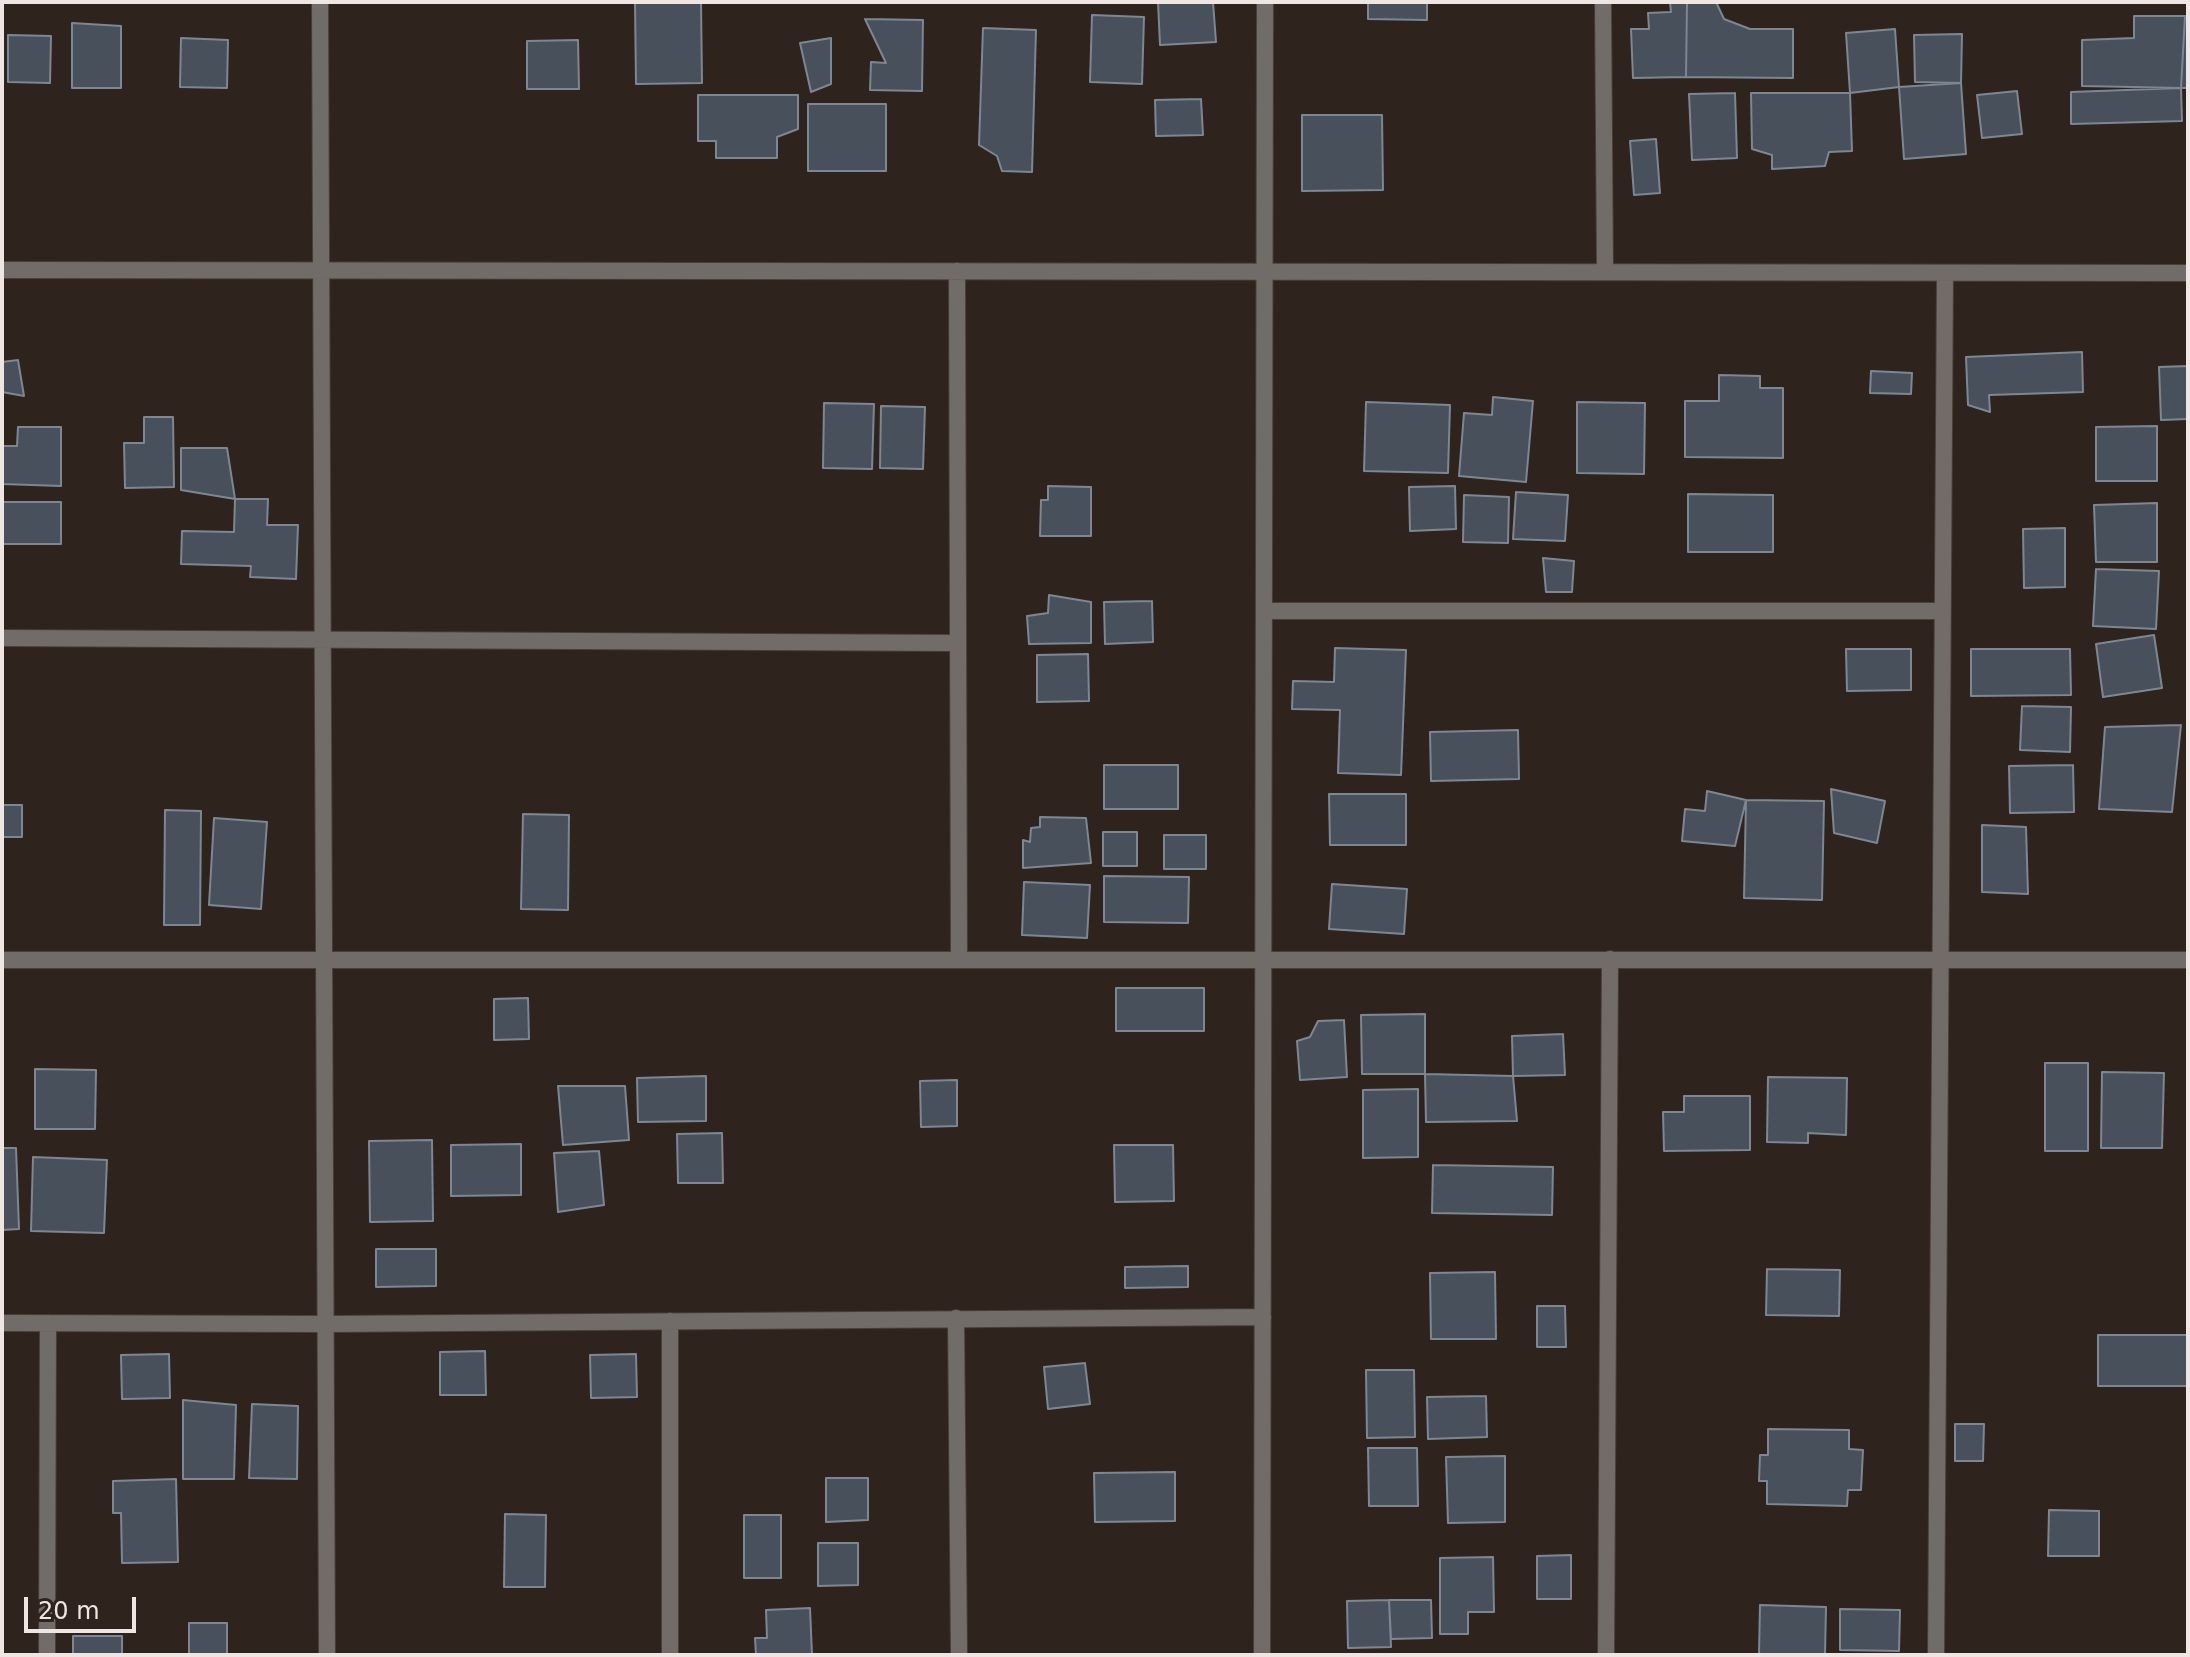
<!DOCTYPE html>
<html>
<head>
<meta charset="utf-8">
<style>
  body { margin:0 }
  #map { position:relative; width:2190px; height:1657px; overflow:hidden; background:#2f231d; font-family:"DejaVu Sans",sans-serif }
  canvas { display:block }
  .frame { position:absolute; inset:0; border:4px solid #efe6e3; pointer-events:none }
  .scale { position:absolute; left:24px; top:1597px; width:112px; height:36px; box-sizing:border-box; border:4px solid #efe6e3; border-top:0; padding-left:10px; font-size:24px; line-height:28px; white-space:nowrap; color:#efe6e3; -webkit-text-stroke:6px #2f231d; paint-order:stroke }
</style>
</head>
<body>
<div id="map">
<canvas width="2190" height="1657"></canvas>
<div class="frame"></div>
<div class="scale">20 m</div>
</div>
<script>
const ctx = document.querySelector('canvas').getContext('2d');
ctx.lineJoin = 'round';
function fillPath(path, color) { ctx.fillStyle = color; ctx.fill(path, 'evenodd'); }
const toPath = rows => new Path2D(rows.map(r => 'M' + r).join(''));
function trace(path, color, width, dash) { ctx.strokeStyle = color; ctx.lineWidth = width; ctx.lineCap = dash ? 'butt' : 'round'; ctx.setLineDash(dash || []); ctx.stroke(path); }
const building = toPath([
  [635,2,701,2,702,83,636,84,635,2],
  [1158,2,1213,2,1216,42,1160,45,1158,2],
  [1368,2,1427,2,1427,20,1368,19,1368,2],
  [1670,2,1687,2,1686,77,1633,78,1631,29,1649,29,1648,13,1671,12,1670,2],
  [1687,2,1716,2,1724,19,1750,29,1793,29,1793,78,1686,77,1687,2],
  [1092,15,1144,17,1142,84,1090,82,1092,15],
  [2134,16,2185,16,2181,88,2082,86,2082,40,2134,38,2134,16],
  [2185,16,2188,16,2188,88,2181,88,2185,16],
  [865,19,923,20,922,91,870,90,871,62,886,63,865,19],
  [72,23,121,26,121,88,72,88,72,23],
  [983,28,1036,30,1032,172,1002,171,997,156,979,145,983,28],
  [1895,29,1899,87,1850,93,1846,33,1895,29],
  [1962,34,1961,83,1915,82,1914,35,1962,34],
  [8,35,51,36,50,83,8,82,8,35],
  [181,38,228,40,227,88,180,87,181,38],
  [831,38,831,84,811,92,800,43,831,38],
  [578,40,579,89,527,89,527,41,578,40],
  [1961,83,1966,154,1904,159,1899,87,1961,83],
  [2181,88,2182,121,2071,124,2071,92,2181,88],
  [2017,91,2022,134,1982,138,1977,95,2017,91],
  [1735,93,1737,158,1692,160,1689,94,1735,93],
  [1751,93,1850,93,1852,151,1829,152,1825,166,1772,169,1772,155,1752,149,1751,93],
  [698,95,798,95,798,129,777,137,777,158,716,158,716,141,698,141,698,95],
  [1201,99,1203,135,1156,136,1155,100,1201,99],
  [808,104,886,104,886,171,808,171,808,104],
  [1302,115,1382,115,1383,190,1302,191,1302,115],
  [1656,139,1660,193,1634,195,1630,141,1656,139],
  [2082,352,2083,392,1989,395,1990,412,1968,405,1966,357,2082,352],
  [18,360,24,396,2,392,2,362,18,360],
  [2188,366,2188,419,2161,420,2159,367,2188,366],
  [1871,371,1912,373,1911,394,1870,393,1871,371],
  [1719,375,1760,376,1760,388,1783,388,1783,458,1685,457,1685,401,1719,401,1719,375],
  [1493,397,1533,401,1526,482,1459,476,1464,413,1492,415,1493,397],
  [1366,402,1450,405,1448,473,1364,471,1366,402],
  [1577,402,1645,403,1644,474,1577,473,1577,402],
  [824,403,874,404,872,469,823,468,824,403],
  [881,406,925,407,923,469,880,468,881,406],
  [144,417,173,417,174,487,125,488,124,443,144,443,144,417],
  [2157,426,2157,481,2096,481,2096,427,2157,426],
  [18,427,61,427,61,486,2,484,2,446,17,446,18,427],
  [181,448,227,448,235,499,181,490,181,448],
  [1048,486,1091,487,1091,536,1040,536,1041,500,1048,500,1048,486],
  [1455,486,1456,529,1410,531,1409,487,1455,486],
  [1516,492,1568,495,1565,541,1513,539,1516,492],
  [1688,494,1773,495,1773,552,1688,552,1688,494],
  [1464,495,1509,497,1508,543,1463,542,1464,495],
  [235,499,268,499,267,525,298,525,296,579,250,577,251,566,181,564,182,531,234,532,235,499],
  [2,502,61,502,61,544,2,544,2,502],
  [2157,503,2157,562,2096,562,2094,505,2157,503],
  [2065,528,2065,587,2024,588,2023,529,2065,528],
  [1543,558,1574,561,1572,592,1546,592,1543,558],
  [2096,569,2159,571,2156,629,2093,626,2096,569],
  [1049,595,1091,602,1091,643,1029,644,1027,616,1048,613,1049,595],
  [1152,601,1153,642,1105,644,1104,602,1152,601],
  [2154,635,2162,688,2103,697,2096,644,2154,635],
  [1335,648,1406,650,1401,775,1338,773,1340,710,1292,709,1293,681,1334,682,1335,648],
  [1846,649,1911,649,1911,690,1847,691,1846,649],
  [1971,649,2070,649,2071,695,1971,696,1971,649],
  [1088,654,1089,701,1037,702,1037,655,1088,654],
  [2022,706,2071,707,2070,752,2020,750,2022,706],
  [2181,725,2172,812,2099,809,2105,727,2181,725],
  [1518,730,1519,779,1431,781,1430,732,1518,730],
  [1104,765,1178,765,1178,809,1104,809,1104,765],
  [2073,765,2074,812,2010,813,2009,766,2073,765],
  [1831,789,1885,801,1877,843,1834,833,1831,789],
  [1707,791,1746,800,1735,846,1682,841,1685,809,1705,811,1707,791],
  [1329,794,1406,794,1406,845,1330,845,1329,794],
  [1746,800,1824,801,1822,900,1744,898,1746,800],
  [2,805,22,805,22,837,2,837,2,805],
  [165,810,201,811,200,925,164,925,165,810],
  [523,814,569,815,568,910,521,909,523,814],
  [1040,817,1086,818,1091,863,1023,868,1023,840,1030,842,1031,828,1040,827,1040,817],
  [214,818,267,822,261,909,209,905,214,818],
  [1982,825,2026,827,2028,894,1982,892,1982,825],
  [1103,832,1137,832,1137,866,1103,866,1103,832],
  [1164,835,1206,835,1206,869,1164,869,1164,835],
  [1104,876,1189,877,1188,923,1104,922,1104,876],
  [1024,882,1090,885,1087,938,1022,935,1024,882],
  [1332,884,1407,889,1404,934,1329,929,1332,884],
  [1116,988,1204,988,1204,1031,1116,1031,1116,988],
  [528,998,529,1039,494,1040,494,999,528,998],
  [1425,1014,1425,1074,1362,1074,1361,1015,1425,1014],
  [1344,1020,1347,1077,1300,1080,1297,1041,1310,1037,1318,1021,1344,1020],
  [1563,1034,1565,1075,1513,1076,1512,1036,1563,1034],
  [2045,1063,2088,1063,2088,1151,2045,1151,2045,1063],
  [35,1069,96,1070,95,1129,35,1129,35,1069],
  [2102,1072,2164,1073,2162,1148,2101,1148,2102,1072],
  [1425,1074,1513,1076,1517,1121,1426,1122,1425,1074],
  [706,1076,706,1121,638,1122,637,1078,706,1076],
  [1768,1077,1847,1078,1846,1135,1808,1133,1808,1143,1767,1142,1768,1077],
  [957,1080,957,1126,921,1127,920,1081,957,1080],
  [558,1086,625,1086,629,1140,563,1145,558,1086],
  [1418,1089,1418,1157,1363,1158,1363,1090,1418,1089],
  [1684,1096,1750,1096,1750,1150,1664,1151,1663,1112,1684,1112,1684,1096],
  [722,1133,723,1183,678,1183,677,1134,722,1133],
  [432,1140,433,1221,370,1222,369,1141,432,1140],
  [521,1144,521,1195,451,1196,451,1145,521,1144],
  [1114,1145,1173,1145,1174,1201,1115,1202,1114,1145],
  [2,1148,16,1148,19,1229,2,1230,2,1148],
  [599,1151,604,1205,558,1212,554,1153,599,1151],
  [33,1157,107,1160,104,1233,31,1231,33,1157],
  [1433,1165,1553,1167,1552,1215,1432,1213,1433,1165],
  [376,1249,436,1249,436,1286,376,1287,376,1249],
  [1188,1266,1188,1287,1125,1288,1125,1267,1188,1266],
  [1767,1269,1840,1270,1839,1316,1766,1315,1767,1269],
  [1495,1272,1496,1339,1431,1339,1430,1273,1495,1272],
  [1537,1306,1565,1306,1566,1347,1537,1347,1537,1306],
  [2098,1335,2188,1335,2188,1386,2098,1386,2098,1335],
  [485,1351,486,1395,440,1395,440,1352,485,1351],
  [169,1354,170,1398,122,1399,121,1355,169,1354],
  [636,1354,637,1397,591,1398,590,1355,636,1354],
  [1085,1363,1090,1404,1048,1409,1044,1367,1085,1363],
  [1366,1370,1414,1370,1415,1437,1367,1438,1366,1370],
  [1486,1396,1487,1437,1428,1439,1427,1397,1486,1396],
  [183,1400,236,1405,234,1479,183,1479,183,1400],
  [252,1404,298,1406,297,1479,249,1478,252,1404],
  [1955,1424,1984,1424,1983,1461,1955,1461,1955,1424],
  [1768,1429,1849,1430,1849,1449,1863,1450,1861,1490,1848,1490,1847,1506,1767,1504,1767,1481,1759,1481,1760,1455,1768,1455,1768,1429],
  [1368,1448,1417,1448,1418,1506,1369,1506,1368,1448],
  [1505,1456,1505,1522,1448,1523,1446,1457,1505,1456],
  [1175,1472,1175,1521,1095,1522,1094,1473,1175,1472],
  [826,1478,868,1478,868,1520,826,1522,826,1478],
  [176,1479,178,1562,122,1563,121,1513,113,1513,113,1481,176,1479],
  [2049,1510,2099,1511,2099,1556,2048,1556,2049,1510],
  [505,1514,546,1515,545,1587,504,1587,505,1514],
  [744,1515,781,1515,781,1578,744,1578,744,1515],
  [818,1543,858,1543,858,1585,818,1586,818,1543],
  [1571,1555,1571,1599,1537,1599,1537,1556,1571,1555],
  [1493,1557,1494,1612,1468,1612,1468,1634,1440,1634,1440,1558,1493,1557],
  [1389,1600,1431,1600,1432,1638,1391,1639,1389,1600],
  [1389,1600,1391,1647,1348,1648,1347,1601,1389,1600],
  [1760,1605,1826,1607,1825,1655,1759,1654,1760,1605],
  [810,1608,812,1655,756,1655,755,1638,767,1638,766,1610,810,1608],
  [1840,1609,1900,1610,1899,1651,1840,1650,1840,1609],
  [189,1623,227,1623,227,1655,189,1655,189,1623],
  [73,1636,122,1636,122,1655,73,1655,73,1636]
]);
fillPath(building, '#47505b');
trace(building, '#7d8793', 2);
const street = toPath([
  [320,2,327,1655],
  [1603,2,1605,272],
  [2,270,2188,273],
  [957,271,959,960],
  [1264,611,1942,611],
  [2,638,957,643],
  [2,960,2188,960],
  [956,1318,959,1655],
  [670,1321,670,1655],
  [2,1323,325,1324,1263,1317],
  [47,1655,48,1323],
  [1262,1655,1265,2],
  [1606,1655,1610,959],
  [1936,1655,1945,273]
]);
trace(street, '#4a3e39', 18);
trace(street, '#726c69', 16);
</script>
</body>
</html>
